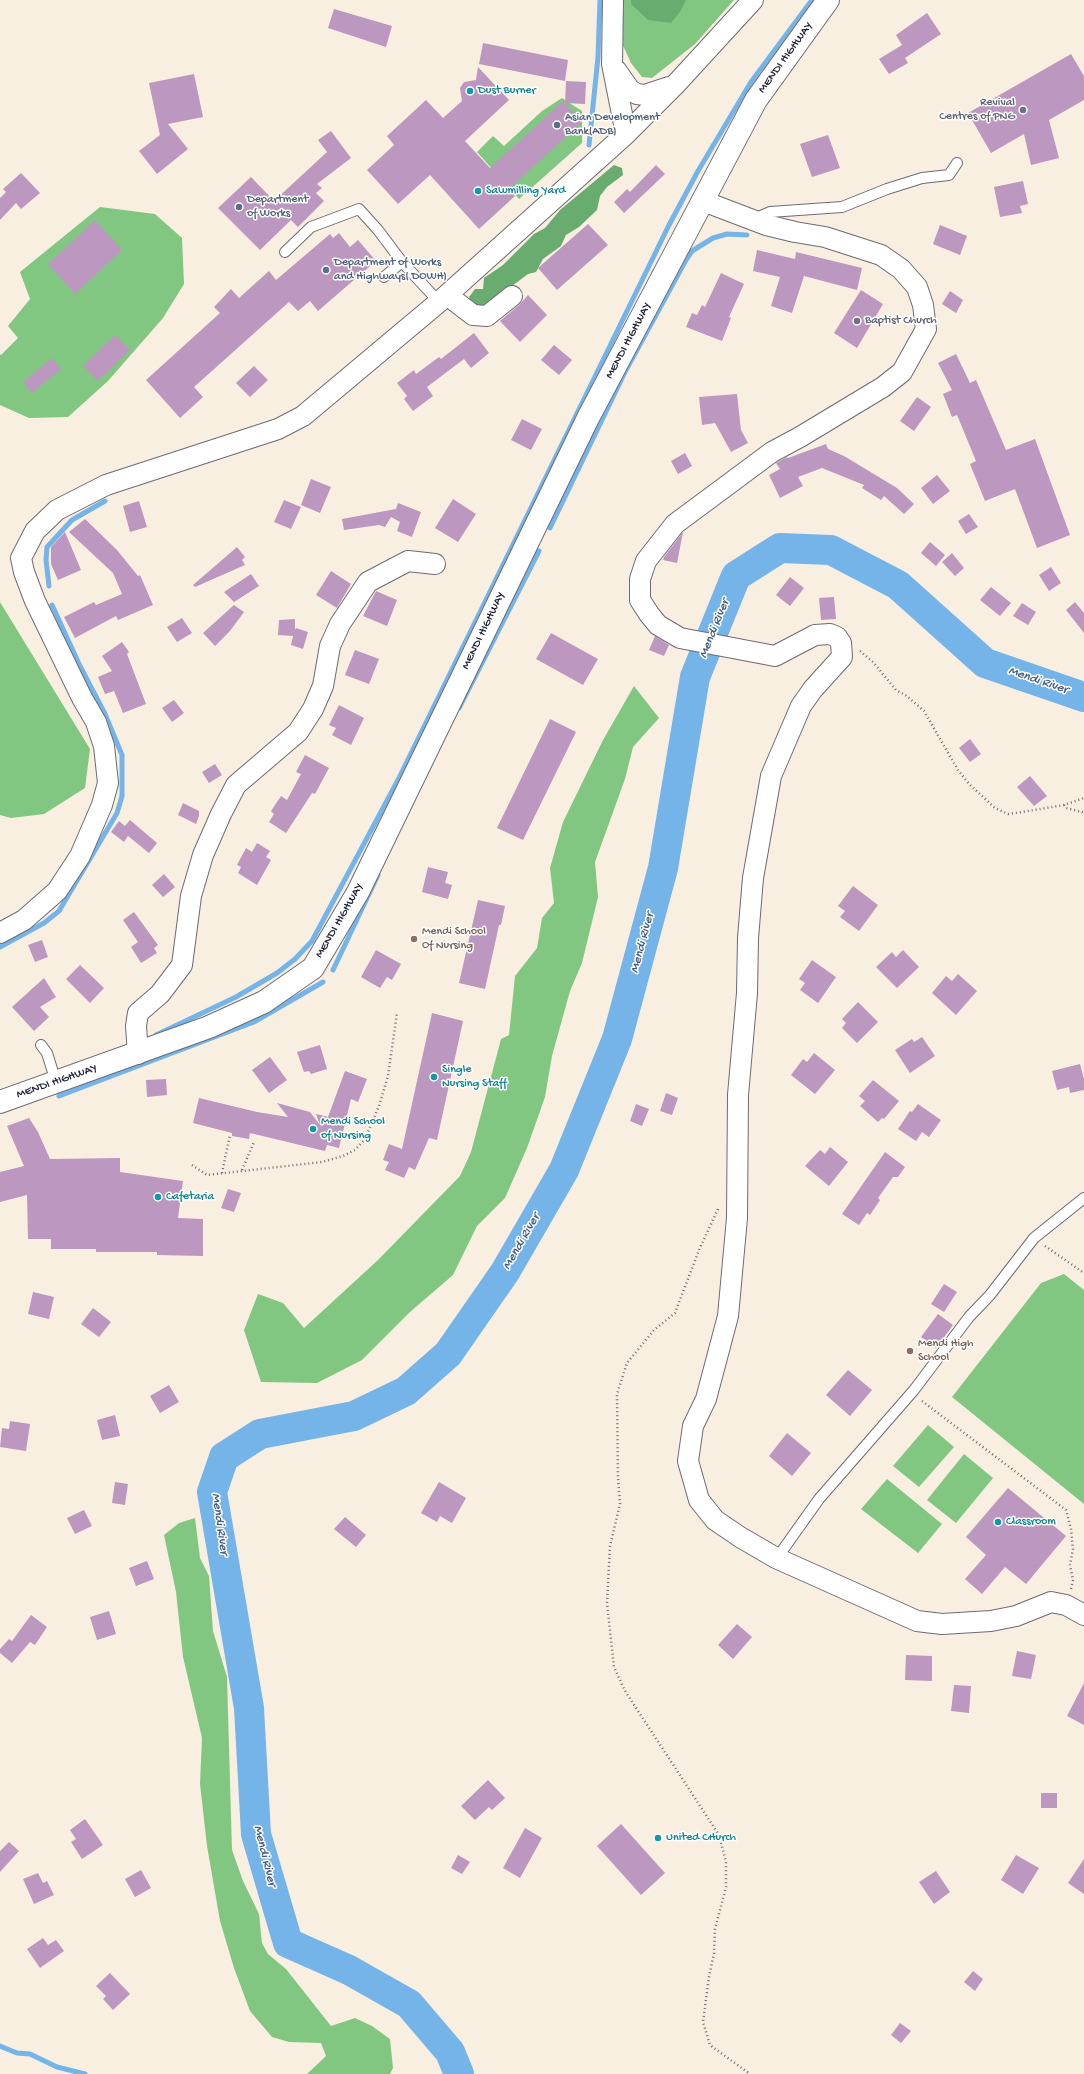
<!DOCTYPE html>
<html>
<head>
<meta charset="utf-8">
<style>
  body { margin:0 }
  canvas { display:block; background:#f9efe1 }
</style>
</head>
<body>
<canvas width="1084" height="2074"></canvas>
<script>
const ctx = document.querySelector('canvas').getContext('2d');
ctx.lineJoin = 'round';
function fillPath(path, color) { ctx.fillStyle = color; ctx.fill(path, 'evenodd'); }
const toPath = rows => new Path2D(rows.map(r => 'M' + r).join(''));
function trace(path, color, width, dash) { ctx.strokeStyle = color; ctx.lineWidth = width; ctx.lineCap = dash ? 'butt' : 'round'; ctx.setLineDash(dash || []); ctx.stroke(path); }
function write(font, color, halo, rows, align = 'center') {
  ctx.font = font + ' "Gochi Hand",sans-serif'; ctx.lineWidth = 3; ctx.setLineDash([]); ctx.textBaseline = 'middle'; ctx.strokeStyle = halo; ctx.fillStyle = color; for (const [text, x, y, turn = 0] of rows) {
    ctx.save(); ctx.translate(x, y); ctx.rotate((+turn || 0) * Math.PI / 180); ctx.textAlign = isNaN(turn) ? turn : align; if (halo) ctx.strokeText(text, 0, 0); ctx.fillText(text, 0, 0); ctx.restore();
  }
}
fillPath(toPath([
  [621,0,734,0,695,44,652,78,642,77,631,63,620,39],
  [562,98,582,111,582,143,519,199,477,152,493,136,504,146,542,111],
  [100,207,155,214,182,238,184,284,163,318,108,381,68,417,29,418,0,405,0,354,1,355,18,338,8,326,30,299,20,272],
  [0,602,90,749,85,788,44,814,11,818,0,815],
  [634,686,659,718,633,747,625,779,595,862,598,897,582,963,570,991,552,1056,545,1097,527,1148,505,1198,477,1226,453,1275,410,1312,362,1360,317,1383,261,1382,244,1330,258,1294,283,1303,304,1328,378,1260,460,1176,471,1152,501,1039,509,1035,515,976,537,948,542,918,554,903,550,868,563,822,603,740],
  [1064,1274,1084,1290,1084,1504,952,1397,1041,1283],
  [928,1425,954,1447,919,1487,893,1466],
  [964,1454,993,1478,956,1523,927,1500],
  [887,1479,942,1524,918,1553,861,1509],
  [195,1518,200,1558,209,1576,213,1631,227,1677,232,1850,243,1881,259,1914,262,1943,268,1954,286,1969,331,2026,355,2018,372,2026,390,2039,393,2068,390,2074,307,2074,326,2056,321,2043,289,2042,272,2037,250,2011,234,1968,220,1921,207,1846,200,1784,202,1738,183,1657,176,1592,164,1535,179,1523]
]), '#82c781');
fillPath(toPath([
  [631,0,686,0,680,12,671,23,648,20,631,4],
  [614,165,622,168,623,175,607,187,600,196,597,210,579,227,566,235,561,246,543,259,536,272,528,274,492,301,480,307,471,304,469,297,475,289,483,289,484,278,503,265,534,234,545,228,560,210]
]), '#69ac6f');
trace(toPath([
  [589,145,598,57,600,0],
  [550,528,626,370,686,260,692,251,713,238,727,234,747,235],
  [49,586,46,560,47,547,72,520,105,501],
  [459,708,539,551],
  [0,947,44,923,59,911,117,813,122,796,122,755,105,714,80,666,52,605],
  [333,970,378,875],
  [156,1035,236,997,277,973,295,959,312,941,398,780,669,225,698,171,751,82,812,0],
  [59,1096,254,1022,323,982],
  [0,2046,17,2053,30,2054,57,2067,85,2074]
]), '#74b4e8', 5);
trace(toPath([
  [459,2074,450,2052,409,2004,349,1970,288,1943,256,1834,249,1708,212,1492,224,1457,260,1434,354,1416,406,1391,448,1354,505,1272,564,1170,617,1039,663,868,695,677,736,576,780,548,831,550,898,585,985,663,1084,697]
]), '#74b4e8', 30);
fillPath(toPath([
  [334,9,392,26,386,47,328,28],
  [927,13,941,34,905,58,908,63,889,74,879,59,902,45,896,35],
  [483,43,568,60,565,81,479,64],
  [1071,54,1084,76,1084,100,1049,120,1059,158,1031,165,1024,134,991,153,968,113],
  [478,67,509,100,465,141,490,168,563,101,582,122,509,189,515,196,479,229,430,175,398,204,367,170,394,145,387,136,426,100,443,118,462,101,460,88,464,82,476,80],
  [194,74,203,117,168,124,188,149,157,174,139,151,160,135,149,83],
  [566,81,586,82,585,104,565,103],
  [331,131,351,158,317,184,322,188,316,193,324,201,298,227,291,220,260,250,218,208,251,177,274,201,327,152,318,140],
  [828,135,840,168,812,177,800,144],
  [656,165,665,174,624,213,614,202,627,189,630,192],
  [21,173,40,193,21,209,16,203,0,220,0,198,6,192,3,189],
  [1023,181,1028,204,1020,206,1022,213,1000,217,994,187],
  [95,220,122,250,75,294,48,264],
  [588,224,608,245,557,290,538,268],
  [940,225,967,236,960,255,933,244],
  [339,233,350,247,358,240,376,261,318,311,310,301,298,311,289,302,194,387,203,397,180,418,146,380,220,313,214,307,231,289,239,298,269,271,276,280,330,234,333,238],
  [757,250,795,259,796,252,862,268,857,290,804,276,792,313,771,306,780,277,753,271],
  [721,273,744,284,729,317,731,318,722,341,686,327,692,313,697,315,702,305,705,307],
  [861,290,883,304,857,348,834,333],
  [950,291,963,300,956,313,942,304],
  [528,295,547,315,520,342,500,321,519,305],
  [474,333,489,353,471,368,464,359,427,387,433,396,413,411,404,399,407,396,397,383,414,370,416,374,439,357,441,359],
  [115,335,130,350,98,381,83,366],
  [554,345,572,360,559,375,541,360],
  [956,354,970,383,976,380,1006,450,1035,439,1070,535,1037,548,1015,489,985,501,970,464,976,461,957,415,952,417,943,394,952,390,938,363],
  [52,358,61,369,32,393,23,382],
  [254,366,268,380,250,397,236,383],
  [737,394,741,430,748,443,731,452,715,423,702,425,699,397],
  [917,397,931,407,914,431,900,421],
  [522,419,542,429,531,450,511,440],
  [826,444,828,449,844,456,897,488,914,504,904,514,884,496,881,500,862,488,864,485,822,468,798,477,803,486,780,498,769,475,780,469,776,463,787,457,788,458],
  [685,453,692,466,678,474,671,461],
  [937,475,950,491,933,504,921,488],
  [311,479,331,487,320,513,301,505],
  [453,499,476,514,458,542,435,528],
  [284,500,301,507,291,529,274,522],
  [139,501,147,527,130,532,123,506],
  [398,503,421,512,412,537,397,531,400,522,391,517,385,527,379,525,344,530,342,519,396,509],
  [969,514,978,527,966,534,958,521],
  [85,519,117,550,138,576,140,575,153,605,118,620,116,616,75,638,64,617,94,602,96,605,122,594,113,573,69,532],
  [65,532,81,570,58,580,51,564,51,547],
  [683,532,677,563,663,560,664,557],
  [930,542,945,555,936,566,921,553],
  [237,547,245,557,242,560,245,565,195,587,193,585],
  [952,553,964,568,955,576,942,562],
  [1051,567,1061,583,1049,591,1039,575],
  [331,571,351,584,337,608,316,595],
  [251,574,259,586,234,602,224,592],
  [790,577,804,588,790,606,776,595],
  [991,587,1011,603,1000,616,980,600],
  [376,591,397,600,387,626,363,616],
  [834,597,836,619,821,620,819,598],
  [1075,602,1084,613,1084,633,1066,610],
  [1022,603,1036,612,1028,625,1013,616],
  [234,605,244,612,230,631,215,646,203,633],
  [182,618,192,633,177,642,167,627],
  [295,619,295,630,296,628,308,632,303,649,291,645,293,636,278,635,279,620],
  [551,633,598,659,583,685,536,659],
  [655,636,669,645,664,656,649,650],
  [122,642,129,652,127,654,146,704,123,713,114,691,105,694,98,677,112,671,102,656],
  [355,650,379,659,369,684,345,675],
  [174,700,184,713,172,722,162,708],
  [339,705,364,718,351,745,332,735,336,728,329,725],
  [550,719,576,732,523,840,497,828],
  [970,739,981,754,970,762,959,748],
  [305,755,329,768,315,794,312,793,286,833,269,822,274,814,271,811,281,796,287,800,301,774,296,772],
  [215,764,222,775,209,783,202,772],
  [1030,776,1047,796,1034,806,1017,787],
  [183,803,199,811,199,816,196,824,178,815],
  [130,820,157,843,149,853,128,836,124,842,111,832,119,821,125,826],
  [257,843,270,851,266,857,271,860,257,885,238,873,241,867,237,865,246,848,252,852],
  [428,867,448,872,445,883,452,885,448,899,422,892],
  [164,874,175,887,163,897,152,885],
  [853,886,878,905,859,931,840,917,845,911,838,906],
  [478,900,505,906,501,925,499,925,485,989,459,983],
  [134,912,158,945,154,948,157,953,141,963,131,947,138,942,123,920],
  [42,940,48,957,35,962,28,945],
  [376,950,401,964,392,980,387,977,380,988,361,977],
  [903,950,919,967,897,988,876,967,892,952,896,957],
  [812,960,836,977,818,1003,800,990,805,983,799,979],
  [80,965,104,988,90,1003,66,979],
  [958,974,977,991,956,1015,932,993,946,976,952,981],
  [44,978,56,997,40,1007,49,1017,34,1031,12,1007],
  [858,1002,878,1022,857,1043,842,1028,846,1023,842,1019],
  [432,1013,463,1021,437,1140,429,1138,415,1170,409,1167,404,1178,385,1170,389,1162,383,1160,389,1144,402,1149],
  [922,1037,935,1056,910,1073,895,1050,912,1039,914,1042],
  [320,1045,327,1069,311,1074,309,1071,304,1072,297,1052],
  [814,1053,835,1070,815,1094,791,1075,803,1059,807,1062],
  [270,1057,287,1080,269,1093,252,1070],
  [1080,1064,1084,1079,1084,1090,1070,1093,1069,1087,1057,1090,1052,1071],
  [345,1071,367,1079,358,1102,351,1099,339,1148,327,1145,325,1151,250,1133,249,1139,232,1136,232,1133,193,1123,199,1098,257,1112,288,1117,277,1103,310,1112,320,1125,316,1114,328,1117],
  [166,1079,167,1095,147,1097,146,1080],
  [873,1080,899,1101,884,1119,882,1118,878,1122,860,1106,865,1101,859,1096],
  [666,1093,678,1098,672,1115,660,1111],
  [636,1104,649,1109,642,1126,630,1121],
  [918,1104,941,1120,929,1137,922,1132,916,1141,898,1129,910,1111,912,1112],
  [29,1118,38,1132,50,1159,120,1158,120,1172,183,1181,178,1218,203,1219,203,1256,157,1255,157,1252,96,1252,96,1249,51,1249,51,1239,28,1239,27,1195,0,1202,0,1172,24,1166,7,1126],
  [830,1147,848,1162,829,1186,805,1166,820,1150,825,1154],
  [885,1152,905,1167,898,1177,893,1177,878,1198,880,1200,870,1215,867,1213,859,1225,842,1214],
  [228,1189,241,1193,234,1212,221,1208],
  [944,1284,957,1292,944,1312,931,1304],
  [33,1292,54,1297,49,1319,28,1314],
  [93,1308,111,1322,99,1337,81,1324],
  [938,1314,953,1325,936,1348,921,1337],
  [848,1370,872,1390,850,1416,826,1395],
  [169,1385,179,1402,160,1413,150,1396],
  [115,1415,120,1436,102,1440,97,1420],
  [10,1421,30,1424,26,1451,0,1447,2,1428,9,1429],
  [787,1433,811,1453,792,1476,769,1456],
  [115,1482,128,1484,125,1505,112,1503],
  [439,1482,466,1498,452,1523,440,1516,437,1522,421,1513],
  [1008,1488,1066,1536,1026,1584,1005,1567,982,1594,965,1579,986,1555,966,1537],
  [84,1510,92,1526,75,1534,67,1518],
  [345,1517,366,1535,356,1547,334,1529],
  [147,1561,154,1579,136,1586,129,1568],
  [109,1611,116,1634,97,1640,90,1617],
  [31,1615,47,1627,35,1645,30,1642,12,1663,0,1653,0,1649,9,1639,12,1641],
  [737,1624,752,1637,733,1659,718,1645],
  [1017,1651,1036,1655,1031,1679,1012,1676],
  [906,1655,932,1656,932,1681,905,1680],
  [1084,1683,1084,1725,1067,1716],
  [954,1685,971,1686,969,1713,951,1711],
  [488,1780,505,1798,492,1810,489,1807,475,1820,461,1806],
  [1041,1793,1057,1793,1057,1808,1041,1808],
  [85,1819,103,1845,82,1859,71,1842,76,1839,70,1830],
  [621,1824,665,1873,641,1895,597,1846],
  [525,1828,542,1838,520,1878,503,1868],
  [9,1842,19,1851,0,1872,0,1851],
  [458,1855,470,1862,462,1874,451,1868],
  [1016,1855,1039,1868,1023,1894,1001,1880],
  [1084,1859,1084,1894,1068,1883],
  [141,1870,151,1888,135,1897,125,1879],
  [936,1871,950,1892,934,1904,919,1882],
  [38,1873,43,1883,47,1881,54,1895,34,1904,23,1879],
  [43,1938,48,1945,56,1940,64,1951,40,1968,27,1949],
  [973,1971,983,1979,975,1991,964,1982],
  [110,1973,130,1994,113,2010,103,1999,106,1996,96,1986],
  [900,2023,911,2031,901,2043,891,2035]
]), '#bc97c0');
const lane = toPath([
  [754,219,770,212,842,207,887,189,922,178,949,175,957,163],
  [285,252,311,227,359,209,378,230,402,262,439,302],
  [384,277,402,262],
  [41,1045,47,1053,56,1082],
  [777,1558,819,1499,914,1390,969,1317,990,1295,1034,1238,1084,1198]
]);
const street = toPath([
  [613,0,612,64,626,134],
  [616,70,630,90,637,94,645,95,669,87],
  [703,201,766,225,795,232,825,237,881,255,901,269,917,287,923,305,926,329,902,372,883,387,800,437,772,452,675,524,646,561,640,579,640,600,649,614,658,625,680,638,775,656,815,635,830,634,837,637,841,643,842,657,813,689,801,706,771,776,753,878,748,938,747,993,738,1095,737,1218,728,1316,706,1399,693,1426,688,1461,699,1500,715,1520,740,1537,776,1558,917,1621,942,1624,991,1621,1016,1616,1051,1602,1066,1605,1084,1615],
  [447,295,473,315,487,316,512,296],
  [0,933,24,920,57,891,80,856,102,805,108,783,104,746,96,722,82,698,35,601,24,572,21,558,35,531,57,510,106,485,278,429,303,416,439,302,626,134,675,85,753,0],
  [138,1054,136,1026,138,1013,160,994,182,965,191,896,203,855,221,814,236,785,298,732,313,709,323,686,330,646,340,624,368,582,408,561,435,564]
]);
const secondary = toPath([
  [0,1102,209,1027,264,1002,313,968,358,892,588,418,756,100,828,0]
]);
trace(lane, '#6d6a75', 12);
trace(street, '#6d6a75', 22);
trace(secondary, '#6d6a75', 24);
trace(toPath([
  [860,651,873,662,896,690,907,696,924,711,958,770,969,784,995,808,1008,814,1022,812,1064,805,1084,798],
  [1064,805,1066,808,1082,812,1084,815],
  [192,1165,207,1175,322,1162,343,1156,355,1150,365,1139,379,1106,388,1076,397,1013],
  [242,1170,254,1142],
  [222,1173,230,1135],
  [718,1209,699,1250,675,1313,654,1330,627,1363,617,1394,618,1478,620,1504,610,1546,607,1603,614,1667,625,1691,719,1835,726,1862,726,1887,715,1929,714,1953,709,1977,703,2022,710,2045,750,2074],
  [1045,1246,1084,1273],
  [922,1401,1066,1510,1071,1529,1073,1549,1070,1565,1073,1580,1071,1589]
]), '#6d6a75', 2.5, [1, 3]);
trace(lane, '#fff', 10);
trace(street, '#fff', 20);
trace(secondary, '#fff', 22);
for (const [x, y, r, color] of [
  [470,91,4,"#0f9aa8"],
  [1023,110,4,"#6b7280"],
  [557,125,4,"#5c6f8a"],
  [478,191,4,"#0f9aa8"],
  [239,207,4,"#5c6f8a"],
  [326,270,4,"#5c6f8a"],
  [857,321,4,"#6b7280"],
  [414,939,4,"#8d6e63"],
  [434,1077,4,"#0f9aa8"],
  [313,1129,4,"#0f9aa8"],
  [158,1197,4,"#0f9aa8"],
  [910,1351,4,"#8d6e63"],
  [998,1522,4,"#0f9aa8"],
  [658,1838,4,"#0f9aa8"]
]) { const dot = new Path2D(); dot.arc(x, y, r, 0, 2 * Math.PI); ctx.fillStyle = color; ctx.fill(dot); trace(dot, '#fff', 1.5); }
write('12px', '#22223b', '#fff', [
  ["MENDI HIGHWAY",786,58,-54],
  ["MENDI HIGHWAY",629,341,-62],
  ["MENDI HIGHWAY",484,631,-64],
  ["MENDI HIGHWAY",340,921,-60],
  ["MENDI HIGHWAY",57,1082,-19]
]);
write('12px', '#0d838f', '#fff', [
  ["Dust Burner",478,91],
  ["Sawmilling Yard",486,191],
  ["Single",442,1070],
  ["Nursing Staff",442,1084],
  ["Mendi School",321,1122],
  ["of Nursing",321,1136],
  ["Cafetaria",166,1197],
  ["Classroom",1006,1522],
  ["United CHurch",666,1838]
], 'left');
write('12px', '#5b616d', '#fff', [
  ["Revival",1015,103],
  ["Centres of PNG",1015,117],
  ["Baptist Church",865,321,"left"]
], 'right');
write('12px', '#4e5e75', '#fff', [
  ["Asian Development",565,118],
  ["Bank(ADB)",565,132],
  ["Department",247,200],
  ["of Works",247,214],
  ["Department of Works",334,263],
  ["and Highways( DOWH)",334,277]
], 'left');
write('12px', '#785e54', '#fff', [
  ["Mendi School",422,932],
  ["Of Nursing",422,946],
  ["Mendi High",918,1344],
  ["School",918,1358]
], 'left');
write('italic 13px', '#435c80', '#fff', [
  ["Mendi River",715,629,-68],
  ["Mendi River",1038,681,19],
  ["Mendi River",643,943,-75],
  ["Mendi River",522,1242,-60],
  ["Mendi River",219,1524,82],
  ["Mendi River",264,1856,76]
]);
</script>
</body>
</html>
